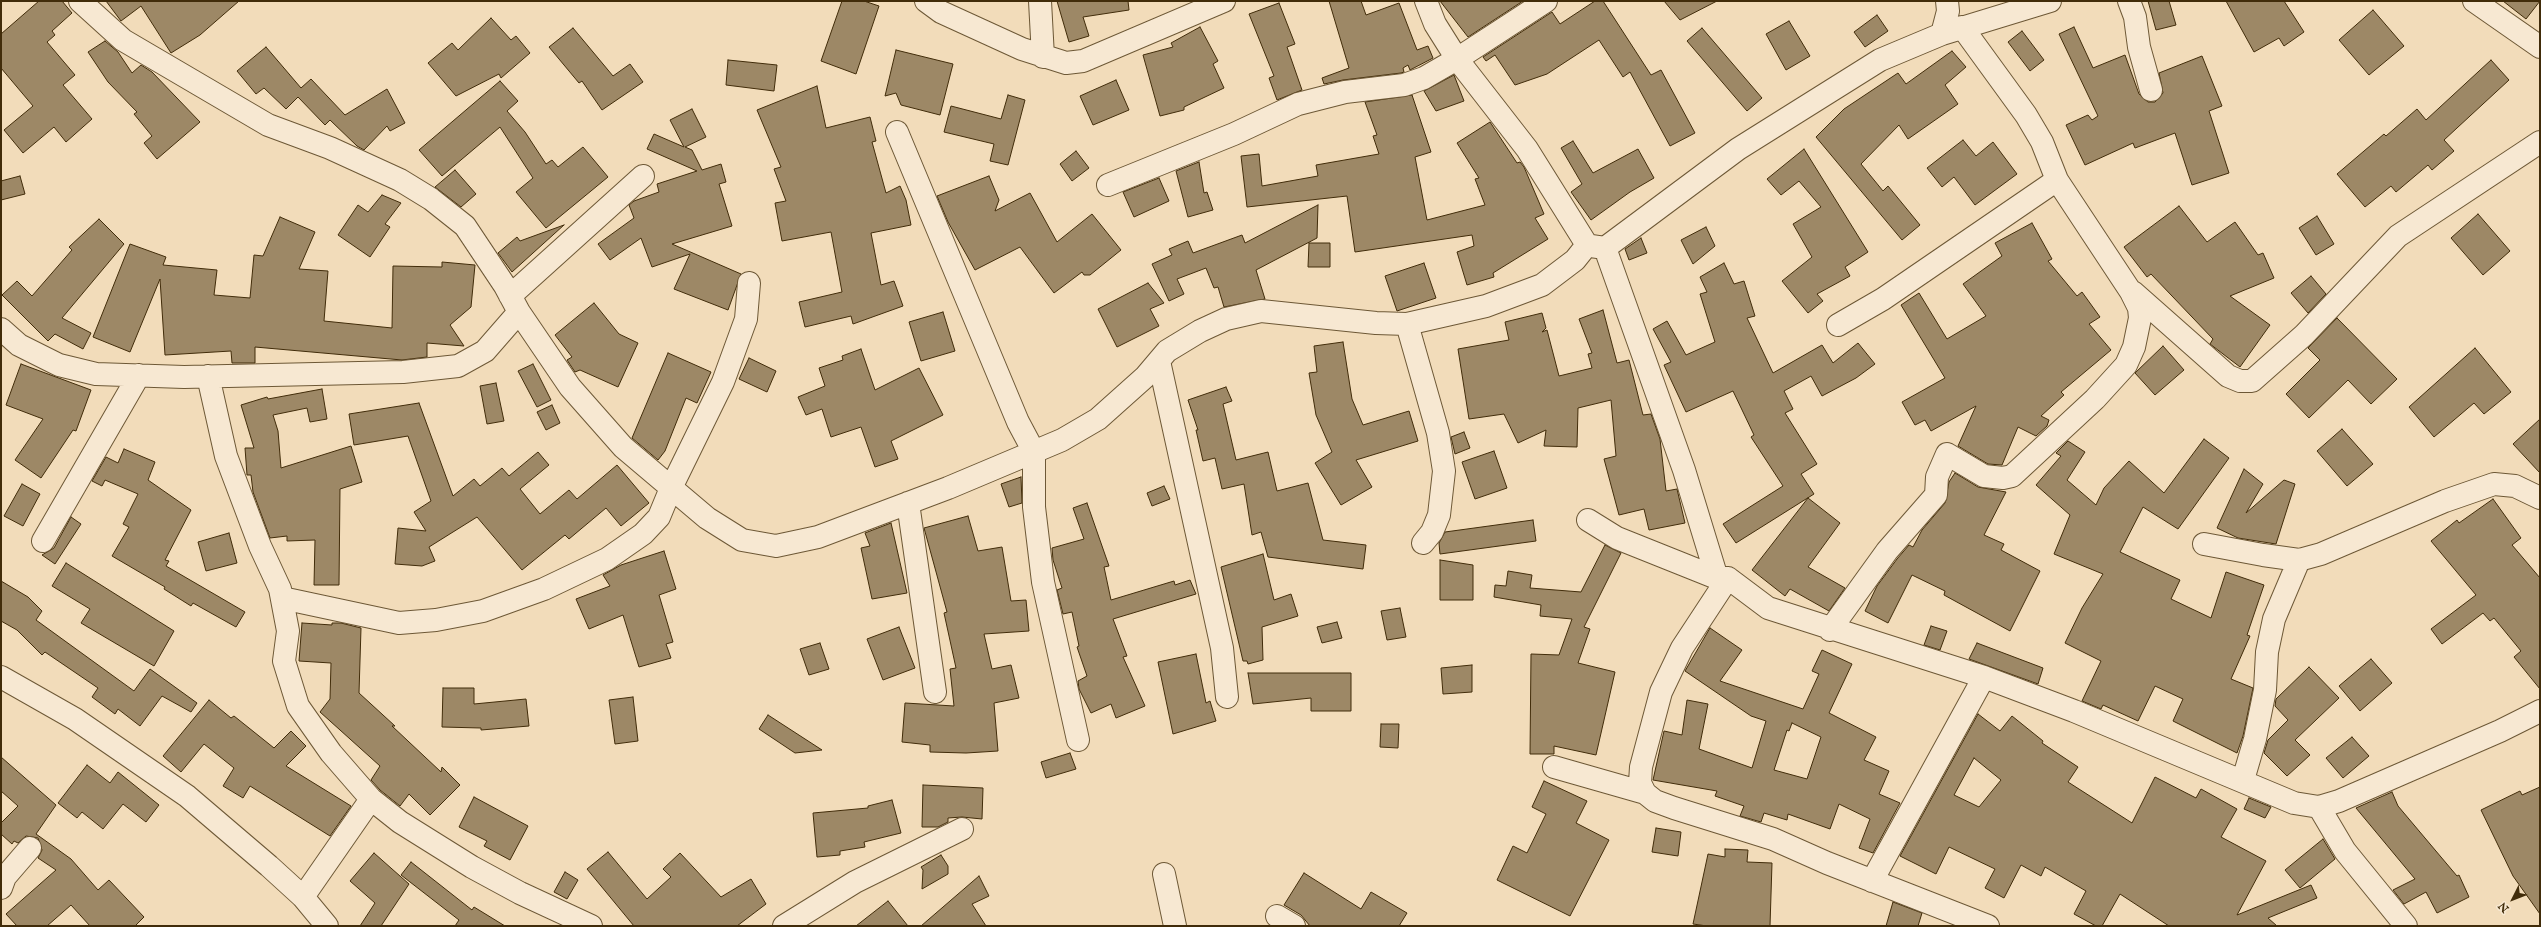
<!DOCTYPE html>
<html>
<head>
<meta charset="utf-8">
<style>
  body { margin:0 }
  #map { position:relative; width:2541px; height:927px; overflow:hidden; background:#f2dcba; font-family:"IM FELL English",serif }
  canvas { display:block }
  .frame { position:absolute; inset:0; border:2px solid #412c0a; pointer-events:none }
  .north { position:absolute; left:2493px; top:879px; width:40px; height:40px; -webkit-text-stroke:3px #f7e8d2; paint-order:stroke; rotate:228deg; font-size:11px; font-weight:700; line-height:16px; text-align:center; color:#412c0a }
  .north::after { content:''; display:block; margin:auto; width:14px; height:18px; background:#412c0a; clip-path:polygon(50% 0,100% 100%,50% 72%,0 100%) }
</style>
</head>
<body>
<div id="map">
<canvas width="2541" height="927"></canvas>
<div class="frame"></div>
<div class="north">N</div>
</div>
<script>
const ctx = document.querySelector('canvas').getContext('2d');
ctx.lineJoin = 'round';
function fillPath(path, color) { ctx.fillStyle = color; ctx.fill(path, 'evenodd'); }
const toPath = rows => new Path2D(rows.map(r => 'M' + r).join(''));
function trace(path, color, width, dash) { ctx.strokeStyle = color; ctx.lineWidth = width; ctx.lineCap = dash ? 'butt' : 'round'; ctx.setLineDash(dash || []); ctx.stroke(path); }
const building = toPath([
  [39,1,62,1,72,13,52,31,55,35,47,42,75,75,63,85,92,119,66,142,54,127,23,153,4,130,33,106,1,68,1,34,39,1],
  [106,1,239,1,200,35,171,53,141,6,121,21,106,1],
  [842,1,864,1,879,6,856,74,821,61,842,1],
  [1057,1,1128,1,1129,10,1083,17,1089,36,1069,42,1057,1],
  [1329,1,1361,1,1366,15,1399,3,1417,50,1428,46,1433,58,1410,70,1408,65,1403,68,1404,72,1401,73,1343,80,1324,84,1322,78,1349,68,1329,1],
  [1440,1,1523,1,1468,37,1440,1],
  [1595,1,1603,1,1651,75,1661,70,1695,133,1670,146,1630,72,1623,77,1599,40,1547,74,1515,85,1495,55,1486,61,1483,57,1552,12,1560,24,1595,1],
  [1664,1,1717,1,1680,20,1664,1],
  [2148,1,2169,1,2176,25,2156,30,2148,1],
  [2226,1,2284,1,2304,32,2284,46,2279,38,2254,52,2226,1],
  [2503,1,2540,1,2526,19,2503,1],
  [1279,3,1295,44,1287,47,1302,90,1277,100,1269,78,1274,76,1249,14,1279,3],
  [2373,10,2404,46,2369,75,2339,40,2373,10],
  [1877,15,1888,31,1865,47,1854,32,1877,15],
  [491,18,511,40,516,36,530,53,501,78,499,74,456,96,428,63,452,43,458,50,491,18],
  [1789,21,1810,56,1786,70,1766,34,1789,21],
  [1200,27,1218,61,1213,64,1224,88,1184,107,1184,110,1160,116,1143,55,1173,47,1171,43,1200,27],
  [2074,27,2093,68,2125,55,2139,94,2148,102,2155,102,2163,93,2159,73,2202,56,2222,106,2209,111,2229,173,2192,185,2175,133,2135,148,2133,143,2085,165,2066,125,2088,115,2092,120,2098,116,2059,34,2074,27],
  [573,28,613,76,630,64,643,82,602,110,582,81,579,83,549,47,573,28],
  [1702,28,1762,98,1747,111,1687,41,1702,28],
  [2022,31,2044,60,2030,71,2008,42,2022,31],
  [105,41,118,52,132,73,141,65,152,72,200,122,157,159,144,143,152,136,134,114,137,112,108,82,88,52,105,41],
  [266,47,301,88,311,79,345,115,387,89,405,123,390,131,387,126,364,150,357,146,330,120,325,125,298,97,286,109,264,88,256,94,237,71,266,47],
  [896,50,953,64,940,115,901,105,896,93,885,96,896,50],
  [1952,51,1966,67,1945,85,1958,104,1908,139,1899,125,1861,164,1883,191,1888,186,1920,225,1902,240,1816,137,1844,109,1898,73,1906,84,1952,51],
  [728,60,777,65,774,91,726,85,728,60],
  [2491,60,2509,80,2444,140,2454,151,2432,170,2428,165,2396,192,2391,186,2365,207,2337,174,2384,134,2386,136,2417,109,2426,120,2491,60],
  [1454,75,1464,101,1436,111,1424,91,1454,75],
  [1116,80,1129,110,1093,125,1080,96,1116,80],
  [500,81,518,101,507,111,525,132,546,164,552,160,558,167,583,147,608,177,546,228,516,192,533,178,500,127,442,176,419,150,500,81],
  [817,86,826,128,870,117,876,141,872,142,886,193,900,186,906,200,911,225,871,233,881,285,894,281,903,306,853,324,851,316,805,327,799,302,842,292,831,232,782,241,775,203,786,201,774,169,781,167,757,110,817,86],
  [1008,95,1025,100,1008,165,990,161,994,144,944,132,951,106,1001,119,1008,95],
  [1412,95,1431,152,1415,157,1427,220,1485,205,1475,179,1479,178,1457,143,1490,122,1517,163,1520,162,1524,167,1544,214,1535,218,1548,239,1493,273,1494,277,1467,285,1457,252,1474,246,1472,235,1355,252,1347,196,1247,207,1241,156,1259,154,1262,186,1318,176,1316,165,1379,154,1373,136,1377,135,1365,102,1412,95],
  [692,109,706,137,685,147,692,150,702,170,721,164,726,182,719,184,732,226,672,244,741,274,728,310,674,289,690,254,652,267,641,238,610,260,598,244,634,218,629,205,634,201,659,192,657,184,697,171,647,149,654,134,684,147,670,120,692,109],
  [1963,140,1976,156,1993,142,2017,174,1975,205,1954,177,1942,187,1927,168,1963,140],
  [1573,141,1593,173,1638,149,1654,178,1630,192,1591,220,1571,192,1582,184,1561,148,1573,141],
  [1804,149,1868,252,1845,267,1850,276,1817,294,1823,301,1808,313,1782,281,1812,257,1793,224,1821,207,1799,181,1781,195,1767,179,1804,149],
  [1076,151,1089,168,1072,181,1060,164,1076,151],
  [1199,162,1204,193,1207,192,1213,210,1188,217,1176,171,1199,162],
  [455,170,476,194,461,207,435,187,455,170],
  [20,176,25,194,1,200,1,181,20,176],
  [989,176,999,200,995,211,1030,193,1057,242,1092,214,1121,250,1090,275,1084,275,1082,272,1054,293,1020,247,975,270,948,222,937,196,989,176],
  [1159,178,1169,201,1134,217,1123,192,1159,178],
  [382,195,401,203,385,224,390,227,370,257,338,235,358,205,368,212,382,195],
  [1318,205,1317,238,1256,270,1265,299,1224,307,1218,287,1214,288,1206,268,1177,279,1184,294,1169,301,1152,264,1172,255,1169,249,1188,241,1193,253,1242,235,1245,243,1318,205],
  [2179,206,2207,242,2235,222,2258,255,2263,253,2274,278,2230,296,2270,325,2240,367,2210,344,2213,339,2151,274,2147,277,2124,247,2179,206],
  [2478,214,2510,251,2483,275,2451,238,2478,214],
  [2317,216,2334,244,2316,255,2299,228,2317,216],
  [280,217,315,232,299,269,328,271,324,321,392,328,393,266,442,267,442,262,475,265,471,307,450,325,464,346,427,343,427,357,402,360,255,347,255,363,232,363,231,351,165,355,160,279,130,352,93,337,130,244,166,257,163,265,217,270,214,295,250,298,254,255,263,256,280,217],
  [99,219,124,244,62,318,91,333,83,349,55,334,48,341,2,295,17,281,32,296,72,250,69,247,99,219],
  [2032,223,2052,259,2048,261,2077,296,2082,292,2100,317,2089,324,2111,350,2061,392,2064,395,2041,416,2049,420,2047,426,2036,436,2018,427,2002,465,1988,464,1958,446,1976,406,1931,431,1925,420,1915,425,1902,402,1945,378,1901,305,1919,293,1947,339,1986,316,1963,284,2002,256,1995,243,2032,223],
  [564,225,512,272,498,253,517,237,520,241,564,225],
  [1706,227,1715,246,1693,264,1681,240,1706,227],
  [1641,238,1647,253,1629,260,1625,249,1641,238],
  [1309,243,1330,243,1330,267,1308,267,1309,243],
  [1424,263,1436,298,1397,311,1385,276,1424,263],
  [1724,263,1734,284,1744,281,1755,316,1747,318,1773,373,1822,345,1833,363,1858,343,1875,364,1856,378,1822,396,1811,376,1784,391,1793,409,1785,413,1817,464,1801,474,1814,494,1736,543,1723,524,1783,486,1751,437,1754,435,1733,391,1686,412,1664,365,1671,362,1653,329,1667,321,1686,355,1715,342,1700,294,1707,292,1700,277,1724,263],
  [2311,276,2326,294,2308,313,2291,293,2311,276],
  [1148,283,1164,303,1150,309,1159,326,1117,347,1098,309,1148,283],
  [594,303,619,334,638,343,618,387,580,370,575,372,567,360,572,357,555,335,594,303],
  [1603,310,1617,363,1629,360,1643,415,1651,414,1660,439,1666,491,1677,489,1685,523,1649,530,1644,509,1619,515,1604,459,1616,456,1611,400,1578,408,1577,447,1544,446,1546,430,1518,443,1504,414,1469,419,1458,349,1509,340,1505,322,1542,313,1546,328,1542,332,1547,330,1559,376,1592,368,1588,354,1592,353,1579,319,1603,310],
  [943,312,955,351,921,361,909,322,943,312],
  [2337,318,2397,379,2371,404,2348,380,2309,418,2286,394,2320,360,2308,348,2337,318],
  [1343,342,1352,399,1363,425,1409,411,1418,441,1356,460,1372,487,1341,505,1315,463,1332,452,1316,415,1309,373,1317,372,1314,346,1343,342],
  [2163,346,2184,370,2155,395,2135,373,2163,346],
  [2475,348,2511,392,2484,414,2474,403,2434,437,2409,407,2475,348],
  [861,349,875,390,919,368,943,415,891,441,898,459,875,467,861,427,831,437,822,409,806,415,798,397,825,386,819,368,843,360,842,356,861,349],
  [668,353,711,372,697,403,686,398,665,451,658,460,632,438,668,353],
  [749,358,776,371,767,392,739,379,749,358],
  [21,364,91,390,76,431,73,430,41,478,15,460,43,419,6,405,21,364],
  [533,364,551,400,537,407,518,371,533,364],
  [496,383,504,421,487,424,480,386,496,383],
  [1226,387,1232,401,1223,404,1236,460,1268,452,1277,491,1308,483,1323,540,1366,545,1363,569,1268,557,1261,532,1252,535,1244,484,1222,489,1215,458,1203,461,1196,430,1198,430,1188,400,1226,387],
  [322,389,327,419,310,422,307,408,273,415,278,431,281,468,351,446,362,482,340,489,339,585,314,585,315,540,287,541,287,536,270,538,253,492,251,475,247,475,245,448,254,448,241,405,267,397,268,399,322,389],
  [419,403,453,496,474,479,480,486,502,468,509,476,538,452,549,465,520,489,540,514,569,490,577,499,617,465,649,503,621,526,606,508,569,539,565,535,522,570,477,517,429,547,435,561,422,566,395,564,398,528,426,531,414,512,431,501,408,436,354,445,349,414,419,403],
  [552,405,560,423,546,430,537,412,552,405],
  [2540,419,2540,473,2513,444,2540,419],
  [2342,429,2373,464,2347,486,2317,451,2342,429],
  [1464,432,1470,448,1455,454,1451,437,1464,432],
  [2204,439,2229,458,2178,529,2143,507,2120,552,2180,580,2171,599,2211,618,2226,572,2264,585,2247,635,2250,636,2231,679,2253,688,2243,736,2237,753,2173,721,2183,699,2155,686,2138,721,2103,705,2101,709,2082,701,2101,661,2065,643,2082,608,2103,574,2054,554,2070,515,2036,485,2061,456,2056,453,2068,441,2085,452,2067,480,2096,505,2104,488,2129,461,2164,493,2204,439],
  [124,449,155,462,148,480,191,510,165,560,169,561,166,566,245,612,236,627,193,603,191,606,164,589,165,587,112,556,129,527,123,524,138,494,105,480,102,486,92,481,106,457,118,463,124,449],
  [1494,451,1507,488,1475,499,1462,462,1494,451],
  [2244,469,2263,484,2246,513,2284,480,2295,484,2276,544,2238,538,2217,528,2244,469],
  [1955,473,1978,487,2006,492,1984,535,2004,544,2001,550,2040,571,2010,631,1944,595,1945,591,1912,575,1888,623,1865,611,1877,586,1897,559,1909,545,1913,547,1922,530,1945,503,1949,482,1955,473],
  [1021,477,1022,503,1009,507,1001,484,1021,477],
  [22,484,40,494,23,526,4,516,22,484],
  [1164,486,1170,499,1152,506,1147,493,1164,486],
  [1808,498,1840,523,1808,567,1845,588,1829,611,1790,589,1785,596,1752,570,1808,498],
  [2493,499,2521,538,2512,545,2540,578,2540,689,2514,657,2521,651,2494,618,2490,621,2483,613,2442,644,2431,629,2476,595,2431,541,2457,520,2459,523,2493,499],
  [1087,503,1109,566,1104,567,1111,600,1174,581,1175,585,1190,580,1196,594,1113,619,1127,656,1123,657,1145,706,1116,718,1111,704,1091,713,1079,689,1078,681,1087,676,1077,647,1079,646,1072,612,1063,614,1057,590,1062,588,1053,560,1052,548,1084,539,1073,508,1087,503],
  [968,516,978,551,1002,547,1011,601,1026,600,1029,631,984,634,992,669,1011,665,1019,698,994,703,998,751,966,753,930,752,930,745,902,742,905,703,954,706,950,669,956,668,944,613,947,612,924,528,968,516],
  [71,517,81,524,55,564,42,555,54,548,71,517],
  [1533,520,1536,541,1440,554,1439,543,1445,532,1533,520],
  [891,523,907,593,872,599,861,548,870,546,865,533,891,523],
  [229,533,237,563,206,571,198,542,229,533],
  [1605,545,1621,553,1584,627,1590,629,1578,663,1615,672,1596,755,1554,746,1554,754,1530,754,1531,654,1559,655,1572,619,1540,616,1541,605,1494,597,1495,585,1506,586,1508,571,1532,575,1530,588,1581,592,1605,545],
  [664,551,676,589,659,595,673,642,666,644,671,658,639,667,623,615,589,629,576,599,610,586,603,575,621,565,664,551],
  [1263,554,1274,600,1291,594,1298,616,1262,627,1263,660,1248,664,1247,661,1243,661,1221,567,1263,554],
  [1440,560,1473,565,1473,600,1440,600,1440,560],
  [66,563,174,631,154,666,81,623,90,609,52,586,66,563],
  [1,581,28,597,42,611,36,620,134,691,150,669,197,703,191,712,162,696,140,726,118,709,115,714,92,697,98,688,45,652,42,655,17,630,1,621,1,581],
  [1400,608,1406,637,1387,640,1381,611,1400,608],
  [1337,622,1342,638,1322,643,1317,627,1337,622],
  [302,623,332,625,332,623,341,623,361,628,359,693,395,726,392,726,441,772,442,767,460,785,430,815,409,794,400,806,380,790,371,780,380,766,320,712,330,699,331,663,299,661,302,623],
  [1931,626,1947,631,1940,650,1924,645,1931,626],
  [899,627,915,668,883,680,867,639,899,627],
  [1710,628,1742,650,1720,681,1803,709,1819,674,1812,671,1822,650,1852,664,1829,713,1876,737,1864,760,1889,771,1879,794,1900,803,1873,853,1859,848,1870,819,1839,804,1830,829,1788,814,1787,820,1764,813,1761,822,1740,816,1744,806,1715,796,1717,791,1653,780,1664,731,1682,735,1687,700,1708,704,1699,749,1752,768,1766,721,1751,716,1685,671,1710,628],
  [1792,723,1821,737,1807,779,1774,770,1787,730,1789,731,1792,723],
  [820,643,829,669,809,675,800,649,820,643],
  [1977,643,2043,668,2038,684,1969,659,1977,643],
  [1196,654,1206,703,1210,701,1216,721,1173,734,1158,662,1196,654],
  [2371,659,2392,683,2360,711,2339,686,2371,659],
  [1472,665,1472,692,1443,694,1441,668,1472,665],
  [2309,667,2339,698,2295,740,2310,755,2287,776,2264,753,2268,740,2288,720,2275,706,2276,699,2309,667],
  [1248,673,1351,673,1351,711,1311,711,1311,698,1253,704,1248,673],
  [443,688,474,688,474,704,526,699,529,726,481,730,481,728,442,727,443,688],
  [633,697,638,741,615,744,609,700,633,697],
  [209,700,231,718,234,716,274,748,291,731,306,746,286,766,351,806,330,836,250,786,243,798,223,786,234,768,204,744,181,772,163,756,209,700],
  [1978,714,2000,731,2012,716,2043,741,2042,743,2078,767,2068,782,2132,823,2155,777,2196,798,2201,789,2237,809,2221,837,2266,861,2237,915,2311,885,2317,898,2268,918,2277,926,2169,926,2120,894,2102,926,2096,926,2074,914,2086,891,2045,867,2041,876,2021,865,2004,898,1985,888,1995,869,1949,847,1936,874,1900,856,1978,714],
  [1974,758,2001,780,1979,807,1954,795,1974,758],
  [768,715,822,750,795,753,759,729,768,715],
  [1381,724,1399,724,1398,748,1380,747,1381,724],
  [2352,737,2369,756,2343,778,2326,758,2352,737],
  [1070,753,1076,769,1046,778,1041,762,1070,753],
  [1,757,56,805,36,834,71,859,98,890,109,880,144,917,135,926,90,926,71,905,47,926,17,926,6,914,56,870,38,858,42,850,38,838,26,836,18,843,14,841,12,844,1,834,1,823,18,806,1,791,1,757],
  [87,765,110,783,118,772,159,805,146,822,123,804,103,829,82,812,77,818,58,803,87,765],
  [1544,781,1587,801,1576,823,1609,840,1570,916,1497,880,1513,846,1527,853,1546,814,1532,807,1544,781],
  [923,785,983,788,982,819,962,817,948,818,948,822,938,827,922,827,923,785],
  [2540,787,2540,914,2513,876,2481,810,2520,791,2522,795,2540,787],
  [2392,792,2398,806,2457,876,2459,875,2469,897,2437,913,2426,892,2404,904,2393,890,2415,879,2356,808,2392,792],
  [474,797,528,826,510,860,484,846,487,841,459,827,474,797],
  [2249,798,2271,807,2265,818,2244,809,2249,798],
  [892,800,901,833,864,842,865,847,840,851,840,855,817,857,813,813,868,808,868,806,892,800],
  [1656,828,1681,832,1678,856,1652,852,1656,828],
  [2323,839,2335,859,2300,888,2285,870,2323,839],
  [1725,849,1748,850,1747,862,1772,863,1770,926,1707,926,1693,924,1708,854,1725,857,1725,849],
  [608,852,647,899,671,877,663,869,680,853,721,897,751,879,766,904,737,926,634,926,587,869,608,852],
  [374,853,409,884,381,926,360,926,375,903,350,881,374,853],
  [941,855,948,866,948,874,922,889,923,870,921,867,941,855],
  [411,862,472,910,474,907,505,926,455,926,459,920,401,875,411,862],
  [565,872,578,880,567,899,554,892,565,872],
  [1304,873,1361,909,1371,892,1407,913,1399,926,1310,926,1301,915,1284,905,1304,873],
  [979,876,989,896,972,904,986,926,921,926,979,876],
  [888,901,908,926,856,926,888,901],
  [1893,902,1922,913,1918,926,1886,926,1893,902]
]);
fillPath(building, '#9d8866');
trace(building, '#412c0a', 1);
const street = toPath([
  [80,1,123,40,268,125,330,148,400,180,431,199,465,226,505,286,519,312,570,387,623,447,707,518,742,540,776,546,818,537,948,488,1062,440,1098,419,1145,377,1167,351,1200,331,1226,319,1261,311,1376,323,1407,324,1486,306,1542,285,1575,260,1587,245],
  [926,1,941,12,1022,49,1066,63,1083,61,1224,1],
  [1040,1,1043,57],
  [1426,1,1435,24,1457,59,1527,149,1587,245],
  [2129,1,2135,17,2139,47,2151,90],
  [2474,1,2540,47],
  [1942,34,1948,11,1947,1],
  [897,132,1018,422,1034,452,1034,507,1043,582,1078,740],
  [1108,185,1234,134,1298,104,1345,92,1404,85,1424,78,1457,59,1546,1],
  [1591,246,1605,248,1684,470,1717,578],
  [1605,248,1738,149,1880,60,1942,34,2050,1],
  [2133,292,2228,376,2240,381,2252,381,2304,335,2398,236,2540,142],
  [510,296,643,176],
  [1407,324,1438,433,1444,471,1439,515,1432,532,1423,543],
  [1838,325,1883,299,2057,180],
  [1,329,19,345,59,365,96,374,184,377,403,372,458,366,485,351,519,312],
  [1159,361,1222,648,1227,697],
  [208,376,226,456,260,546,280,589,288,631,284,661,298,706,331,753,371,799,400,822,472,867,520,893,591,926],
  [908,503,935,692],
  [1588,520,1617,538,1717,578,1728,578,1768,608,1984,677,2074,711,2294,803,2319,807,2339,801,2500,731,2540,711],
  [43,541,139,375],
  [2204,544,2263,555,2299,560,2321,554,2445,501,2494,484,2515,486,2540,498],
  [1728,578,1682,648,1661,692,1641,767,1640,783,1645,793,1655,801,1674,808,1773,839,1827,863,1988,926],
  [282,598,399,623,436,620,483,611,544,589,607,559,643,534,659,517,671,488,723,382,746,319,749,283],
  [1830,630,1887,551,1936,495,1937,477,1947,454,1984,476,2003,478,2012,476,2095,399,2126,365,2134,347,2140,318,2139,308,2131,292,2057,180,2042,142,2026,115,1962,27],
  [1,677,75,719,187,796,269,866,303,897,327,926],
  [1554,767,1645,793],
  [2243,780,2255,739,2265,690,2267,652,2274,619,2299,560],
  [2319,807,2345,851,2406,926],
  [1164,874,1175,926],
  [1872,881,1984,677],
  [1,888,5,877,30,848],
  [303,897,371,799],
  [1277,916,1294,926],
  [784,926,855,882,962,829]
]);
trace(street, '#6d5836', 24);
trace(street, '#f7e8d2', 22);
</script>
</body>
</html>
